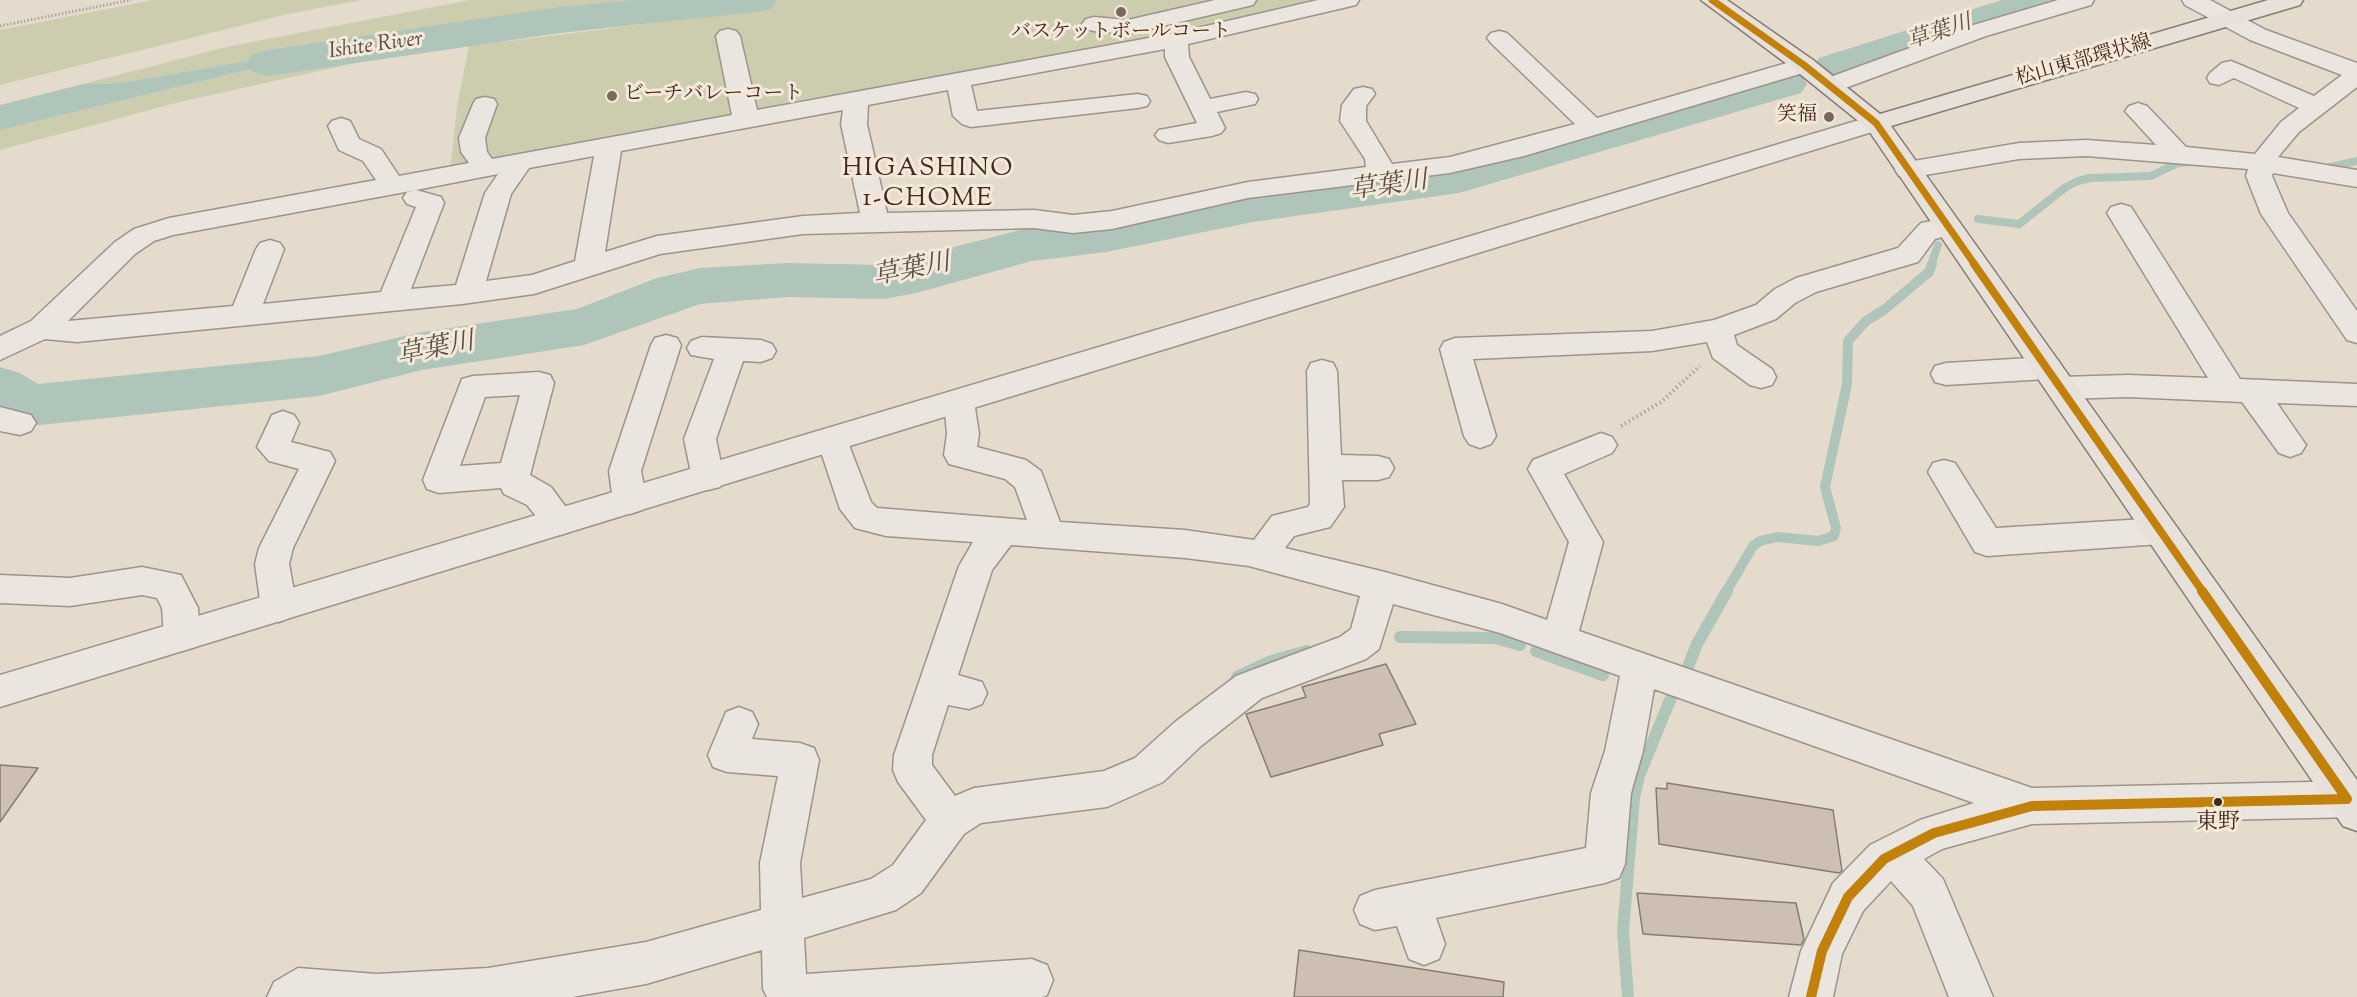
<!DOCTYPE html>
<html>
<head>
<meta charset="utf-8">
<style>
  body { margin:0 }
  canvas { display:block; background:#e4dbcd }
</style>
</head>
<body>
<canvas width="2357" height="997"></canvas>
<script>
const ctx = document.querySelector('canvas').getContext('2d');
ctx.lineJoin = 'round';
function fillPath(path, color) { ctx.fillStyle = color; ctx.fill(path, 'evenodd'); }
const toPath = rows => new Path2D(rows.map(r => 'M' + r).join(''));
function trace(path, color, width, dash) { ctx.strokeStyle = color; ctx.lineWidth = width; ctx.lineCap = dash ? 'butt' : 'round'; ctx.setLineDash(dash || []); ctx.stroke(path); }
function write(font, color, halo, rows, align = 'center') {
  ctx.font = font + ' "Sorts Mill Goudy","Noto Serif JP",serif'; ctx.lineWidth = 6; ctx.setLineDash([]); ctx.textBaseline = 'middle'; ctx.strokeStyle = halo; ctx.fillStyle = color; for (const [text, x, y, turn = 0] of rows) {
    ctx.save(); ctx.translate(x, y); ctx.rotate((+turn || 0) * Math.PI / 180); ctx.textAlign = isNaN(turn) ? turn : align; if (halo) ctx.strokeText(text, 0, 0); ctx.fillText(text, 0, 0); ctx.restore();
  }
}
fillPath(toPath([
  [153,0,362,0,288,14,0,85,0,30],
  [470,0,1313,0,1185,34,964,76,800,100,450,172,457,106,469,46,767,9,554,28,359,62,180,102,0,150,0,130,247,70,340,53,247,61,120,83,83,84,226,47]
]), '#cbcdae');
fillPath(toPath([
  [351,51,247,70,0,130,0,105,83,84,120,83,247,61]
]), '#b0c5b9');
trace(toPath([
  [2323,169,2357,161],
  [1978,219,2019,224,2066,187,2078,181,2090,178,2151,176,2178,163,2192,162],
  [1931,265,1938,245]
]), '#b0c5b9', 8);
trace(toPath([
  [2,401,16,397],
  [1726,592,1753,546,1760,541,1777,537,1818,541,1834,536,1836,528,1825,487,1847,384,1848,341,1866,321,1885,309,1929,272,1932,264]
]), '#b0c5b9', 10);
trace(toPath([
  [1400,637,1495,638,1520,645],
  [1536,651,1603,675],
  [1686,672,1697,644,1727,591],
  [1237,677,1271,661,1307,651],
  [1628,997,1623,931,1634,798,1639,776,1672,695]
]), '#b0c5b9', 12);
fillPath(toPath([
  [633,0,777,0,771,9,756,12,560,33,268,76,253,72,246,63,253,54,268,50,560,7,633,0],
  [2002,0,2065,0,2059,9,1851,76,1835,80,1819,76,1813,67,1819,58,2002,0],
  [1785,71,1801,75,1807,84,1801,93,1459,193,1253,222,1106,252,1032,261,916,293,884,299,788,297,700,304,584,345,422,370,319,396,30,426,0,413,0,367,20,373,38,384,319,356,422,332,577,309,657,278,700,268,788,263,884,265,1032,227,1106,220,1253,190,1456,163,1785,71]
]), '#b0c5b9');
const building = toPath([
  [1386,664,1416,724,1379,734,1383,745,1271,777,1246,714,1306,697,1302,687,1386,664],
  [0,765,38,768,0,822,0,765],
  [1667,783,1833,810,1842,871,1839,873,1659,844,1656,788,1667,789,1667,783],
  [1637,893,1796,903,1804,939,1801,945,1643,934,1637,893],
  [1299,950,1504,982,1503,997,1294,997,1299,950]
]);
fillPath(building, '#cdbfb1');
trace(building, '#857c74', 1.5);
const minor = toPath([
  [1215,0,1256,0,1253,5,1128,34,1094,31,1086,29,1082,24,1086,19,1094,17,1128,20,1215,0],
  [1318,0,1359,0,1356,5,1188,44,1189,57,1210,99,1246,92,1255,94,1258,99,1255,104,1217,112,1225,128,1221,133,1212,136,1168,143,1159,140,1155,135,1159,130,1197,123,1165,57,1165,49,971,85,977,111,1138,94,1147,96,1150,101,1147,106,1138,108,971,127,962,124,953,116,948,90,868,105,867,124,887,213,1034,210,1073,215,1112,211,1248,182,1366,167,1365,159,1340,121,1342,105,1354,89,1363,87,1372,89,1375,94,1366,106,1366,121,1392,164,1450,157,1575,124,1491,43,1487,38,1491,33,1499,31,1507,33,1597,118,1804,58,1813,60,1816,65,1813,70,1524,156,1450,173,1248,198,1112,229,1073,233,1034,228,803,234,660,254,534,294,462,304,77,342,45,339,0,360,0,336,31,321,115,242,134,229,169,218,376,180,363,161,339,150,328,126,332,121,341,118,350,121,359,139,381,149,399,176,469,163,461,152,459,138,473,104,476,99,485,97,494,99,497,104,485,138,487,152,492,159,732,115,716,36,720,31,728,29,736,31,740,36,757,110,1176,33,1318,0],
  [843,110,841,124,860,213,803,216,657,236,605,252,621,151,843,110],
  [594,156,575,261,532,275,486,281,511,194,529,168,594,156],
  [498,174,485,193,456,285,411,289,444,203,441,197,416,190,498,174],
  [416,190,407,192,403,198,407,204,416,207,381,292,263,304,284,249,280,243,270,240,260,243,256,249,233,306,68,321,135,254,154,241,173,235,416,190],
  [2058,0,2094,0,2091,5,1986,36,1840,90,1831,92,1822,90,1819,85,1822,80,1970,26,2058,0],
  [2182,0,2210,0,2266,30,2357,63,2357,87,2299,132,2278,157,2357,170,2357,187,2273,173,2272,176,2288,213,2357,311,2357,343,2347,340,2261,214,2246,176,2248,169,2086,156,2019,159,1908,178,1899,176,1895,170,1899,164,1908,162,2019,143,2086,140,2156,145,2125,111,2129,106,2138,103,2147,106,2186,147,2255,154,2281,122,2299,108,2234,78,2219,85,2210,83,2207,78,2210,73,2222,63,2231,61,2314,96,2342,75,2250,40,2185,5,2182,0],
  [2121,204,2131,207,2240,379,2357,384,2357,406,2277,403,2306,445,2301,453,2290,457,2279,453,2242,402,2128,397,2061,399,2050,396,2046,388,2050,380,2061,377,2128,375,2208,378,2107,213,2111,207,2121,204],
  [1948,218,1958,221,1962,227,1958,233,1935,239,1918,262,1816,292,1795,303,1776,319,1734,335,1737,345,1772,369,1776,377,1772,385,1761,388,1750,385,1713,358,1707,342,1652,351,1473,359,1496,436,1491,444,1480,448,1469,444,1464,436,1440,349,1444,342,1455,338,1652,331,1714,320,1756,305,1775,289,1796,278,1898,248,1921,223,1948,218],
  [666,335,677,338,681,345,641,471,647,501,642,510,630,514,618,510,613,501,609,471,651,345,655,338,666,335],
  [702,337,761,340,772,344,776,351,772,358,761,362,743,361,716,439,724,478,720,487,708,490,696,487,692,478,684,439,714,359,691,355,687,348,691,341,702,337],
  [2047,357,2058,360,2062,368,2058,376,2047,379,1946,385,1935,382,1931,374,1935,366,1946,363,2047,357],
  [1322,360,1333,363,1337,371,1341,455,1378,456,1389,459,1394,468,1389,477,1378,480,1342,480,1344,507,1330,527,1294,536,1285,548,1381,571,1502,604,1547,620,1569,542,1528,469,1533,460,1601,433,1612,437,1617,445,1612,453,1564,474,1603,542,1579,631,2032,788,2357,781,2357,817,2032,824,1942,849,1924,859,1943,879,1993,997,1949,997,1913,906,1891,881,1863,911,1842,954,1833,997,1789,997,1801,951,1833,883,1870,845,1920,820,1974,803,1654,689,1643,751,1631,793,1625,864,1619,878,1605,883,1436,918,1445,944,1439,959,1424,965,1409,959,1397,926,1375,930,1360,924,1354,910,1360,896,1375,890,1586,848,1591,793,1605,751,1620,676,1500,633,1393,604,1379,649,1366,659,1262,698,1201,746,1163,782,1107,807,981,823,964,834,921,893,896,910,804,938,806,974,1032,959,1047,965,1053,980,1047,995,1043,997,767,997,763,989,762,950,646,984,572,997,267,997,274,982,298,968,377,974,488,968,646,942,761,910,760,863,778,776,727,772,713,767,708,755,726,712,739,707,752,712,758,724,752,739,800,743,814,748,819,760,800,863,802,898,871,879,893,865,926,820,898,782,893,770,894,755,959,566,973,542,886,536,855,528,840,509,817,440,822,432,833,428,844,432,871,502,877,508,1027,520,1015,487,1005,479,949,464,944,455,947,434,944,401,948,393,959,390,970,393,974,401,979,434,977,447,1026,460,1041,471,1060,522,1185,530,1254,540,1272,516,1308,507,1310,504,1307,371,1311,363,1322,360],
  [1011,545,1185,558,1249,566,1360,596,1351,629,1340,637,1236,676,1175,722,1135,758,1104,771,974,788,955,796,932,765,932,755,948,705,969,709,982,704,987,693,982,682,958,675,992,570,1011,545],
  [539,372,550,375,554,383,530,475,551,487,577,522,572,531,560,535,548,531,527,505,504,494,501,488,439,493,427,489,423,480,462,379,473,376,539,372],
  [520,395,501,463,460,466,485,397,520,395],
  [0,407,31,415,36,423,31,431,20,435,0,431,0,407],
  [283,411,294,415,299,423,291,442,330,452,335,461,293,548,289,564,297,607,291,617,279,622,267,617,261,607,255,564,259,548,299,469,269,461,257,447,272,415,283,411],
  [1944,460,1955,463,1996,528,2161,518,2173,522,2178,531,2173,540,2161,544,1987,556,1975,552,1928,472,1933,463,1944,460],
  [142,567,181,575,198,608,200,636,195,647,182,651,169,647,164,636,162,608,157,598,142,595,70,606,0,603,0,575,70,578,142,567]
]);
const tertiary = toPath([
  [1876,115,1885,118,1889,123,1885,128,0,707,0,675,1876,115]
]);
const primary = toPath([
  [1701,0,1727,0,1813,60,1880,114,2268,0,2303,0,2300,5,1891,126,2357,780,2357,831,2343,826,1867,128,1795,70,1701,0]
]);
trace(minor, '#9c948c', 3);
trace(tertiary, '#9c948c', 3);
trace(primary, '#857c74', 3);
trace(toPath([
  [0,26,131,0]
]), '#ada7a1', 3, [1.5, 2]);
trace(toPath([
  [1621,426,1661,402,1700,366]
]), '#ada7a1', 4, [1.5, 3]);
fillPath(minor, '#eae5de');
fillPath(tertiary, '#eae5de');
fillPath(primary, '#e7e1d9');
trace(toPath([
  [1712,0,1804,65,1876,123,1975,265]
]), '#c1810a', 7);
trace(toPath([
  [1974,264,2203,592]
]), '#c1810a', 8);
trace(toPath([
  [2202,591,2347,799],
  [1811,997,1822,951,1848,897,1884,859,1934,833,2032,806,2347,799]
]), '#c1810a', 10);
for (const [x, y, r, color] of [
  [1121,12,6,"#7b685d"],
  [612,96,6,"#7b685d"],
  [1829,117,6,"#7b685d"],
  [2218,802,5,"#432a21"]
]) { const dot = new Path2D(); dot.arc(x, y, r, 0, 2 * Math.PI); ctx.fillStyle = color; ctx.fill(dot); trace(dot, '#f4e9d8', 2); }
write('20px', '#432a21', '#f4e9d8', [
  ["バスケットボールコート",1121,34],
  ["ビーチバレーコート",624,96,"left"],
  ["笑福",1817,117,"right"]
]);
write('20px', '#432a21', '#f4e9d8', [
  ["松山東部環状線",2084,62,-16]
]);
write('italic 22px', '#584e45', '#f4e9d8', [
  ["草葉川",1940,34,-18],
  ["Ishite River",376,47,-8]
]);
write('22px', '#432a21', '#f4e9d8', [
  ["東野",2218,824]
]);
ctx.letterSpacing = '1.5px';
write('26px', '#432a21', '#f4e9d8', [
  ["HIGASHINO",928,171],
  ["1-CHOME",928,201]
]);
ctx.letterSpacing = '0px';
write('italic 26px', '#584e45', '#f4e9d8', [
  ["草葉川",1389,188,-8],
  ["草葉川",912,272,-11],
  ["草葉川",436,351,-11]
]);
</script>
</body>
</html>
